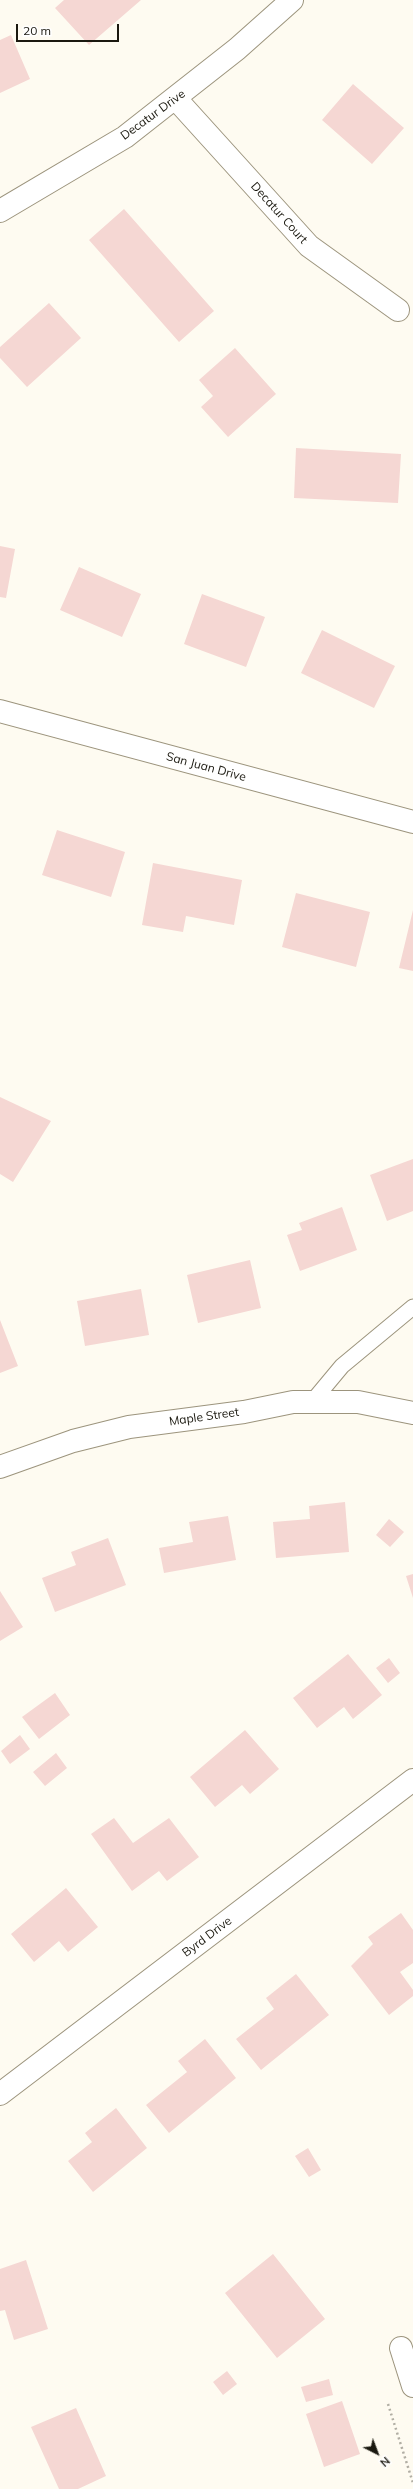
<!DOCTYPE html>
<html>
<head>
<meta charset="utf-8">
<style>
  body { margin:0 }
  #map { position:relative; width:413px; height:2489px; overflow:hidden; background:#fefbf1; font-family:Mulish,sans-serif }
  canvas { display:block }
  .north { position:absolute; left:357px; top:2433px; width:40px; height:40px; -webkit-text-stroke:3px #fff; paint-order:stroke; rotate:138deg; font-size:11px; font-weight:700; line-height:16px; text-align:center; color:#1a180f }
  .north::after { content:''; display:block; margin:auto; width:14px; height:18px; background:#1a180f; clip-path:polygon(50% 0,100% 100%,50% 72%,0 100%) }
  .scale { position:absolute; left:16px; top:24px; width:103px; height:18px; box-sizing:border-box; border:2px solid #1a180f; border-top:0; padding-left:5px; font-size:12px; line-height:14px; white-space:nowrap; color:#1a180f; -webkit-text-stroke:3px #fff; paint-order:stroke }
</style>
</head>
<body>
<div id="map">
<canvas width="413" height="2489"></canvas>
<div class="north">N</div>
<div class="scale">20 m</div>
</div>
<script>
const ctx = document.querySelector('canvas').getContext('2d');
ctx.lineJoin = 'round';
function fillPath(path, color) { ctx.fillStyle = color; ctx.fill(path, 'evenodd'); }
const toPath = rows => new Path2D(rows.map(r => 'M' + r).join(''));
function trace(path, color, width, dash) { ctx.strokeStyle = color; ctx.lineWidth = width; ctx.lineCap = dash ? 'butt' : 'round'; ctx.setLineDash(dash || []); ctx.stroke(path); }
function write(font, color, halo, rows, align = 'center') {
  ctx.font = font + ' Mulish,sans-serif'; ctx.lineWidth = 3; ctx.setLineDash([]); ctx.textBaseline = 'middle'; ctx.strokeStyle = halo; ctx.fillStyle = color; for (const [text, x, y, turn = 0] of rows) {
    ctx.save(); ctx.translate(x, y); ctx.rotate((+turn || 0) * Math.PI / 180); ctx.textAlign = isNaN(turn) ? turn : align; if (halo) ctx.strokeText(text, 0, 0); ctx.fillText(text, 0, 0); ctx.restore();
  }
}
fillPath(toPath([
  [64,0,141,0,89,45,55,8],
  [11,35,30,79,0,93,0,40],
  [353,84,404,128,372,164,322,120],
  [124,209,214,311,179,342,89,240],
  [49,303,81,338,27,387,0,358,0,347],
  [235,348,276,394,228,437,201,407,213,396,199,380],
  [296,448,401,454,398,503,294,498],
  [0,546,15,549,6,598,0,597],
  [79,567,141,594,122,637,60,610],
  [202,594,265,617,246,667,184,644],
  [322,630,395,666,374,708,301,673],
  [57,830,125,852,111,897,42,875],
  [153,863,242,880,234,925,186,916,183,932,142,925],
  [296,893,370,912,356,967,282,947],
  [413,910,413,971,399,968],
  [0,1097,51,1121,13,1182,0,1174],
  [413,1159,413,1211,387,1221,370,1175],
  [342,1207,357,1250,300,1271,287,1235,302,1230,299,1223],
  [250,1260,261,1308,198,1323,187,1275],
  [141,1289,149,1335,85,1346,77,1301],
  [0,1320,18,1366,0,1373],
  [345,1502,349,1552,276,1558,273,1522,310,1519,309,1506],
  [228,1516,236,1560,164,1573,159,1548,193,1542,189,1522],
  [389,1519,404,1532,390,1547,376,1535],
  [108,1538,126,1585,55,1612,42,1578,76,1565,71,1552],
  [413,1574,413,1598,406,1576],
  [0,1591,23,1627,0,1641],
  [348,1654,382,1695,353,1719,344,1707,317,1728,293,1698],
  [389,1658,400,1673,388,1683,376,1668],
  [55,1693,70,1715,39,1739,22,1717],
  [245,1730,279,1769,250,1794,242,1785,215,1807,190,1777],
  [20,1735,30,1749,10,1764,1,1751],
  [56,1753,67,1768,45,1786,33,1772],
  [114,1818,133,1843,169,1818,199,1857,167,1881,159,1871,132,1891,91,1834],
  [66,1888,98,1927,68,1952,59,1941,34,1962,11,1934],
  [401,1913,413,1930,413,1963,400,1972,413,1990,413,1996,389,2015,351,1966,373,1944,368,1937],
  [296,1974,329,2015,261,2070,236,2039,274,2009,266,1998],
  [205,2039,236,2078,169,2133,146,2105,187,2072,178,2061],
  [116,2108,147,2148,93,2192,68,2161,92,2142,85,2133],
  [308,2148,321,2170,309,2177,295,2156],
  [273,2254,325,2319,277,2358,225,2293],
  [26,2260,48,2329,14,2340,5,2310,0,2311,0,2269],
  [227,2371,237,2384,223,2395,213,2382],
  [329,2379,333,2395,306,2402,301,2387],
  [342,2401,360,2454,324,2467,306,2414],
  [76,2408,106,2476,78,2489,59,2489,31,2427]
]), '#f5d7d3');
const lane = toPath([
  [312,1402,342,1366,413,1307]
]);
const street = toPath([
  [176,99,309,246,398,310],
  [0,211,125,137,237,49,292,0],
  [0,711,413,822],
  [0,1467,73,1441,129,1427,244,1412,293,1402,358,1402,413,1413],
  [0,2094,413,1780],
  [401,2348,413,2386]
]);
trace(lane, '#9c947d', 17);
trace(street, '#9c947d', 24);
trace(toPath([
  [388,2404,413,2483]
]), '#b1aea4', 2.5, [2, 3]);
trace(lane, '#fff', 15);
trace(street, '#fff', 22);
write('12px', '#1a180f', '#fff', [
  ["Decatur Drive",153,115,-36],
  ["Decatur Court",279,213,48],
  ["San Juan Drive",206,767,15],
  ["Maple Street",204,1417,-8],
  ["Byrd Drive",207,1937,-37]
]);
</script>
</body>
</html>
